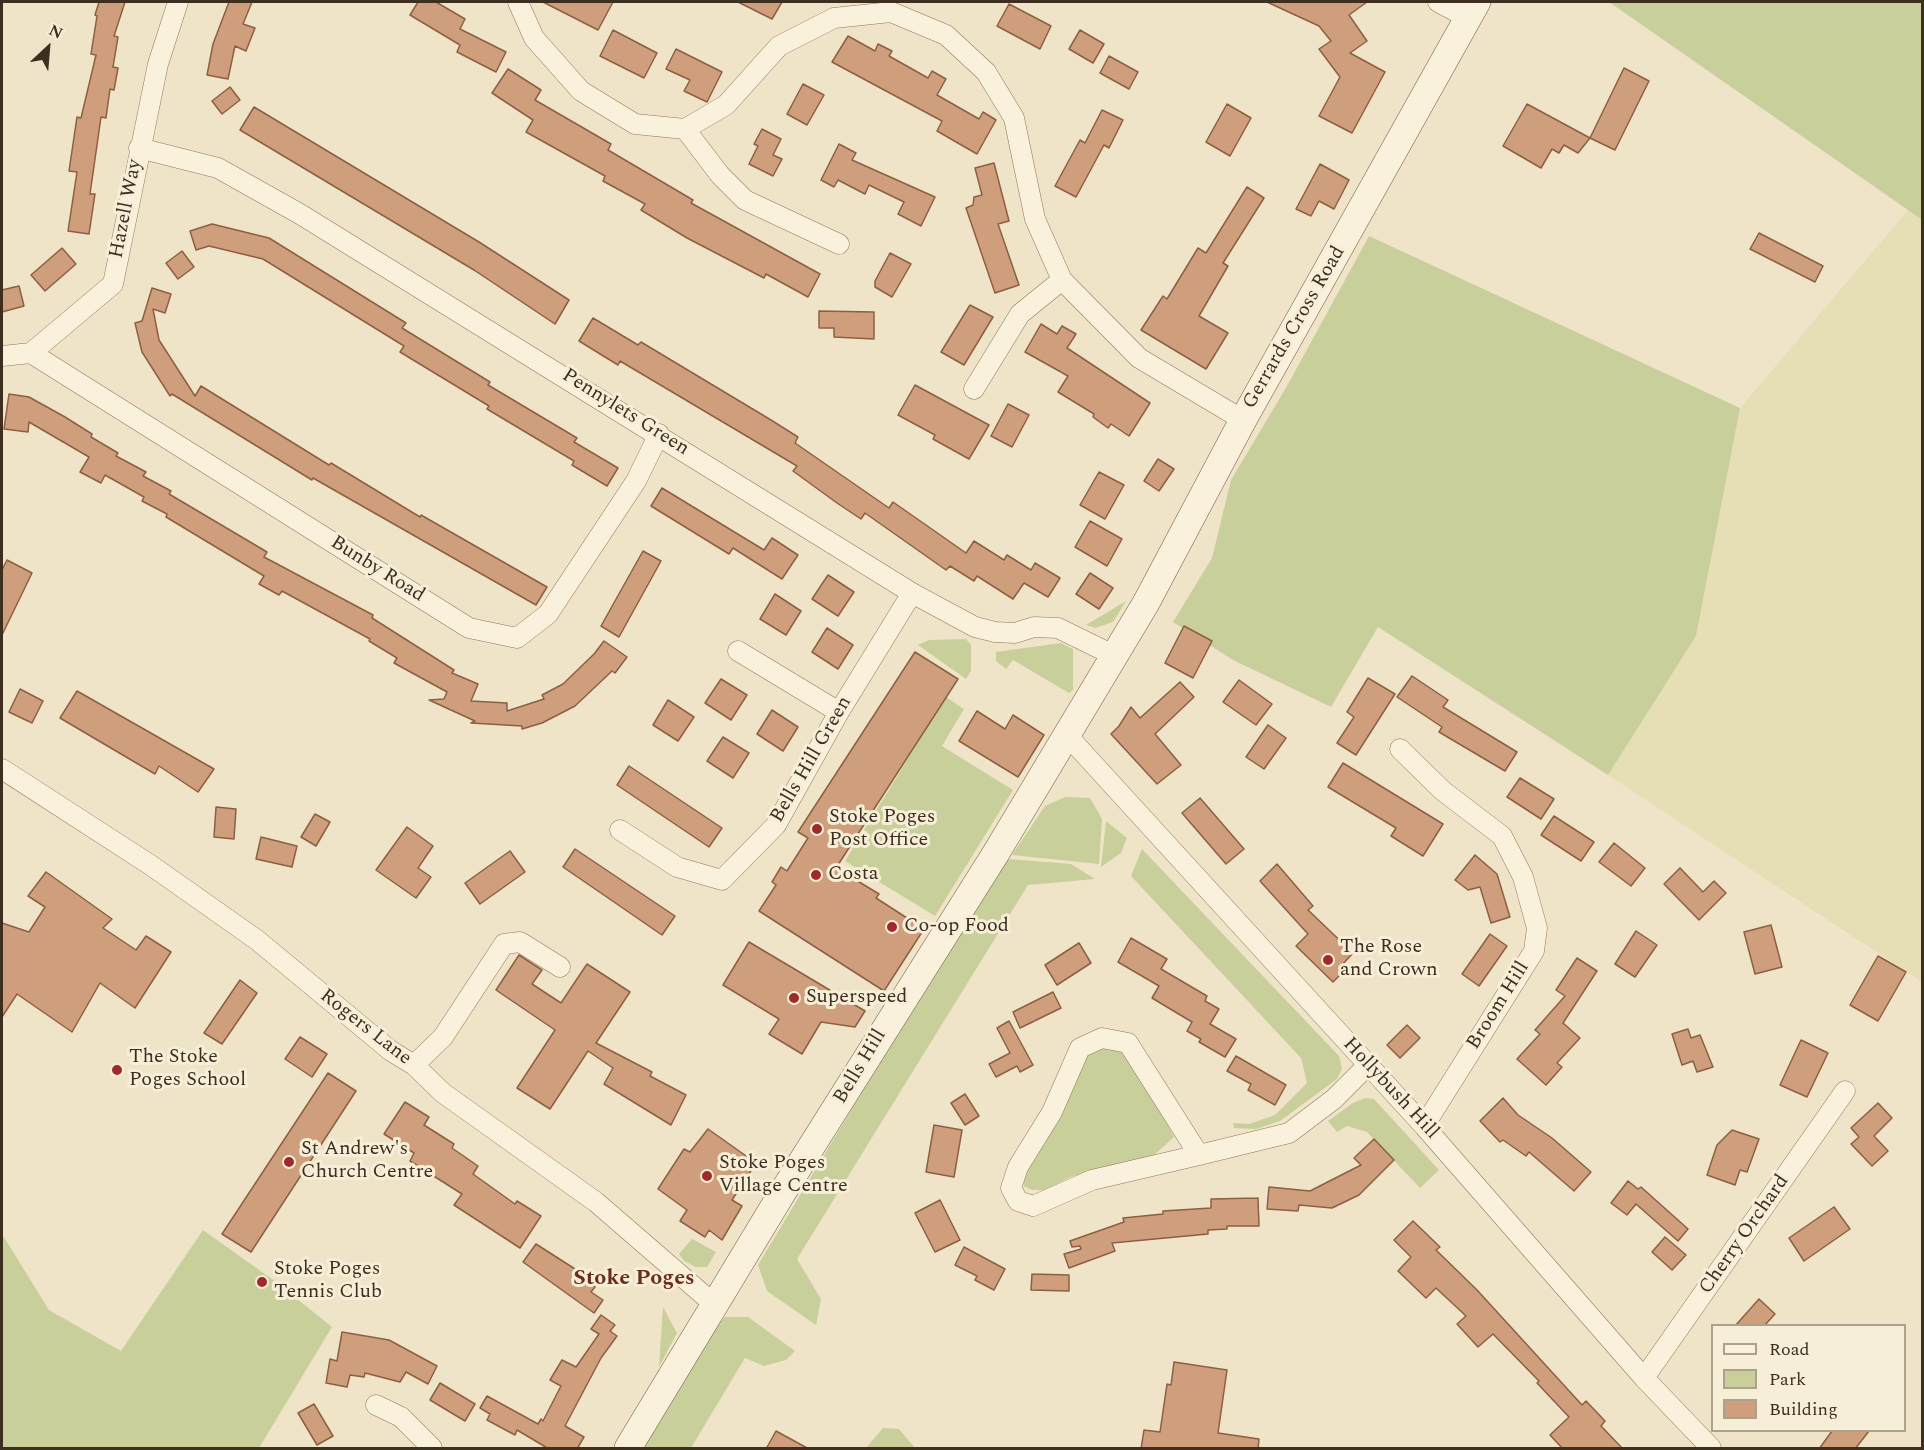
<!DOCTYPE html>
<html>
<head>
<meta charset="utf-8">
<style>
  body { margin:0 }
  #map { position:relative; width:1924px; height:1450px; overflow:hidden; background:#f0e4c8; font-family:Spectral,serif }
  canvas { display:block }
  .frame { position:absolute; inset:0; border:3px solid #3d2e20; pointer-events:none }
  .legend { position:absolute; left:1711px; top:1324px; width:195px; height:108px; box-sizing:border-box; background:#f7eed8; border:2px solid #ada18e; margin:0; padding:8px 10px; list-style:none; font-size:18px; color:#3d2e20 }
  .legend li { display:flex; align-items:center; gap:12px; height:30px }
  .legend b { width:30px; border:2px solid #ada18e }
  .north { position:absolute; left:18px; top:18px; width:60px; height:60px; -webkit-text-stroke:4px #f7eed8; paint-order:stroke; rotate:26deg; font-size:16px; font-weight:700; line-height:24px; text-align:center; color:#3d2e20 }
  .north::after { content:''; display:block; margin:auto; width:21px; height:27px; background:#3d2e20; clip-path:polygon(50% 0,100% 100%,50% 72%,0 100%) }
</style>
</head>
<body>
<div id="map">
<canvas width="1924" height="1450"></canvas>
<div class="frame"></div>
<ul class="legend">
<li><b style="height:8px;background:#faf1dc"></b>Road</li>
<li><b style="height:16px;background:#c9cf9b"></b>Park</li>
<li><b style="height:16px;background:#cf9f7d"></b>Building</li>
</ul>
<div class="north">N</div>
</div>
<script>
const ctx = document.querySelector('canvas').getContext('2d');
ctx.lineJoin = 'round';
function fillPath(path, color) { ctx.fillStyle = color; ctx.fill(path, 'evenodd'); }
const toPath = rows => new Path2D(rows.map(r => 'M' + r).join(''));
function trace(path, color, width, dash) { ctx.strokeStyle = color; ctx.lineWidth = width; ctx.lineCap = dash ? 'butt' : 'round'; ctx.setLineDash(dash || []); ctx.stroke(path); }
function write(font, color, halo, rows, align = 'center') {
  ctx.font = font + ' Spectral,serif'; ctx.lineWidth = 6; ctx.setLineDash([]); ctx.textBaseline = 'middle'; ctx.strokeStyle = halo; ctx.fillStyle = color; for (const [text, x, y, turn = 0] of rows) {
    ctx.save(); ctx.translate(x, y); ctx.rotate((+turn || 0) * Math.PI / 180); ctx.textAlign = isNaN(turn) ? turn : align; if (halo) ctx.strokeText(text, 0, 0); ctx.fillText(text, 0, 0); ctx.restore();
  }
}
fillPath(toPath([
  [1908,210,1922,220,1922,982,1608,775,1696,636,1740,408]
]), '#e6deb5');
fillPath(toPath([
  [1609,2,1922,2,1922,220,1908,210],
  [1369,236,1740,408,1696,636,1608,775,1378,627,1331,707,1233,660,1173,622,1212,558,1231,480,1287,386],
  [1126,601,1113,622,1095,628,1086,625],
  [966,639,971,645,971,671,966,679,918,645,929,640],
  [1061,643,1073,649,1073,690,1069,693,1013,660,1006,669,996,661,996,652],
  [946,697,964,709,942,746,1013,790,935,916,845,861],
  [1065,797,1090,798,1102,819,1099,864,1012,855,1045,806],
  [1106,821,1127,838,1121,853,1101,867],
  [1142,849,1339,1056,1342,1069,1337,1079,1280,1121,1256,1129,1234,1128,1233,1123,1249,1124,1275,1115,1307,1083,1301,1058,1131,876],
  [1008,859,1071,864,1095,879,1028,885,797,1259,821,1299,816,1325,767,1291,758,1265,859,1097],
  [1101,1042,1128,1051,1174,1137,1152,1157,1070,1177,1045,1190,1032,1190,1024,1186,1021,1174,1073,1087,1090,1051],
  [1365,1098,1374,1099,1439,1170,1420,1188,1367,1132,1347,1126,1337,1132,1328,1121,1353,1103],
  [203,1230,276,1282,332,1327,259,1448,2,1448,2,1234,49,1310,121,1351],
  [692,1239,716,1252,707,1267,696,1267,684,1261,679,1254],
  [663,1307,677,1333,659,1367],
  [725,1317,748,1317,795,1351,786,1360,764,1366,745,1358,691,1448,640,1448,704,1339],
  [883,1428,899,1429,915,1448,866,1448]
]), '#c9cf9b');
const building = toPath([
  [99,2,125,2,114,36,118,37,113,67,118,68,114,90,110,89,106,118,101,117,90,194,95,194,89,234,68,231,77,172,69,171,77,117,81,118,96,55,91,54,97,16,95,15,99,2],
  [229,2,252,2,243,24,255,28,246,51,235,46,228,79,207,75,213,44,229,2],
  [418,2,436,2,465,19,460,29,506,52,496,72,457,52,460,45,410,15,418,2],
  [543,2,613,2,598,30,543,2],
  [738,2,782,2,772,19,738,2],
  [1267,2,1367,2,1349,15,1367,41,1350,53,1385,72,1352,133,1319,116,1340,77,1319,49,1331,41,1319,26,1267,2],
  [1009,4,1051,26,1040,49,997,26,1009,4],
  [613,30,657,53,644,78,600,56,613,30],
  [1080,30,1104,44,1093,63,1069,49,1080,30],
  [848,36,875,51,878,44,892,51,889,56,928,78,932,71,946,79,937,95,979,119,983,112,996,120,977,154,937,131,942,121,832,62,848,36],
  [676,49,722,72,707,102,684,91,690,80,666,69,676,49],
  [1109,56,1138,72,1129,89,1100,73,1109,56],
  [1624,68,1649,81,1615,150,1590,138,1624,68],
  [508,69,541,90,535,100,611,144,608,150,693,200,691,203,820,274,808,297,766,274,764,278,687,238,641,210,645,204,603,181,605,176,526,132,533,120,492,93,508,69],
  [803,84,824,95,807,125,787,114,803,84],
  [230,87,240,100,222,114,212,101,230,87],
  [1227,104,1251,118,1230,156,1206,142,1227,104],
  [1527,104,1590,138,1578,153,1564,145,1559,153,1552,149,1541,168,1503,146,1527,104],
  [254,107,479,242,569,300,555,324,474,270,240,130,254,107],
  [1102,110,1123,120,1109,148,1104,145,1076,197,1055,186,1080,140,1085,143,1102,110],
  [762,129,781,139,773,155,782,159,773,176,749,164,758,146,754,144,762,129],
  [839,144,856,153,852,160,935,197,921,226,898,214,904,202,869,185,865,194,838,180,834,187,821,180,839,144],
  [994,163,1009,221,998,224,1019,285,995,293,966,208,973,205,974,197,982,195,975,168,994,163],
  [1320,164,1349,180,1334,209,1319,201,1311,216,1296,209,1320,164],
  [1247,187,1264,198,1223,263,1228,266,1199,316,1228,333,1206,369,1141,330,1163,296,1167,299,1198,248,1206,253,1247,187],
  [212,224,269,238,406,323,402,328,490,382,488,385,577,438,574,442,618,468,607,486,572,465,574,461,487,409,489,406,400,352,404,346,263,259,209,246,196,250,190,231,212,224],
  [1759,233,1823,266,1815,282,1750,249,1759,233],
  [62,248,76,264,45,291,31,275,62,248],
  [182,251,194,267,178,279,166,263,182,251],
  [890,253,911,264,892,297,875,287,875,281,890,253],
  [19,286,24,306,2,312,2,290,19,286],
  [152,288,171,294,165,313,153,309,159,340,195,396,201,386,329,465,331,463,420,517,421,515,547,587,536,605,313,478,312,480,172,394,170,396,142,352,135,323,142,321,152,288],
  [970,305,993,317,964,365,941,352,970,305],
  [819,311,874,312,874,339,834,337,834,328,819,328,819,311],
  [593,318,638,345,641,342,771,420,798,437,795,443,889,508,893,502,966,553,974,541,1004,560,1007,555,1031,570,1035,563,1060,578,1048,597,1024,583,1013,599,977,576,974,581,950,566,946,570,865,513,861,519,837,503,793,471,797,466,620,361,618,365,579,341,593,318],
  [1041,324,1057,334,1062,326,1076,334,1067,348,1150,403,1129,436,1111,424,1108,428,1093,417,1094,414,1058,392,1068,376,1025,352,1041,324],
  [915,385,989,425,969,459,933,439,935,435,898,415,915,385],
  [9,394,29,397,65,417,92,434,91,437,118,453,116,456,146,472,143,476,171,491,169,494,267,552,264,557,373,615,372,618,454,670,452,673,478,684,471,701,507,703,507,711,544,699,542,695,563,684,594,654,604,641,627,657,615,673,612,671,575,706,542,723,522,729,522,726,471,723,475,721,429,700,444,699,447,692,394,663,397,658,369,641,370,639,282,591,279,595,259,584,264,576,166,517,167,514,142,501,144,497,105,475,101,483,80,472,89,457,29,422,28,432,4,429,9,394],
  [1008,404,1029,415,1012,447,991,436,1008,404],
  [1158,459,1174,469,1159,491,1144,481,1158,459],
  [1099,472,1124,485,1105,519,1080,505,1099,472],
  [662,488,764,550,772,538,798,555,782,579,733,548,729,554,651,506,662,488],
  [1090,521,1122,539,1107,566,1075,547,1090,521],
  [643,551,661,561,619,637,601,626,643,551],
  [7,560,32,573,2,635,2,570,7,560],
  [1090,573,1113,588,1099,609,1076,594,1090,573],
  [828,575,854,592,838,616,812,599,828,575],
  [775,594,801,611,786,635,760,619,775,594],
  [1184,626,1212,641,1193,678,1165,663,1184,626],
  [827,628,853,645,838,669,812,652,827,628],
  [915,652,958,679,836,868,879,894,876,898,924,929,884,991,759,911,776,885,772,882,781,867,787,871,808,838,798,832,915,652],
  [1412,676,1448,700,1443,707,1517,752,1505,771,1439,732,1442,727,1397,697,1412,676],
  [1368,678,1395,694,1356,755,1337,743,1354,717,1347,712,1368,678],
  [721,679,747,695,731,720,705,703,721,679],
  [1239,680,1272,704,1256,725,1223,702,1239,680],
  [1180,682,1194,697,1155,734,1181,765,1157,784,1111,734,1119,726,1131,707,1140,718,1180,682],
  [20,689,43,701,32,723,9,712,20,689],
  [77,691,214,769,198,792,159,766,155,774,60,718,77,691],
  [668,700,694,717,678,741,653,725,668,700],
  [772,710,798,727,783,751,757,734,772,710],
  [977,711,1005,729,1013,715,1044,735,1018,777,959,741,977,711],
  [1268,725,1286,738,1264,769,1246,757,1268,725],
  [723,737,749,753,733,778,707,761,723,737],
  [1343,763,1443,824,1423,856,1391,836,1396,828,1328,787,1343,763],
  [629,766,722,828,709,847,617,785,629,766],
  [1520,778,1554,799,1541,819,1507,797,1520,778],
  [1200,798,1244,849,1226,864,1182,813,1200,798],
  [216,807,236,809,234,839,214,837,216,807],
  [315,814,330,822,316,846,301,837,315,814],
  [1554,816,1594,842,1581,861,1541,835,1554,816],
  [407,827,433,846,418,868,431,877,416,898,376,870,407,827],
  [261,837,297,846,292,867,256,859,261,837],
  [1614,843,1645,868,1631,886,1599,862,1614,843],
  [575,849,675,916,662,935,563,867,575,849],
  [510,851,525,872,480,904,465,883,510,851],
  [1475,855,1497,874,1510,917,1491,923,1480,887,1468,890,1455,880,1475,855],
  [1277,864,1313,906,1308,910,1353,953,1342,965,1346,969,1333,982,1296,946,1308,934,1260,881,1277,864],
  [1680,868,1703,892,1714,881,1726,893,1699,920,1664,884,1680,868],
  [46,872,112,919,103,928,136,950,146,936,171,952,135,1008,100,983,72,1032,17,994,2,1017,2,923,29,932,45,907,28,896,46,872],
  [1771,925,1782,967,1755,974,1744,932,1771,925],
  [1636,931,1657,945,1635,977,1615,964,1636,931],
  [1490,934,1507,946,1479,986,1462,974,1490,934],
  [1131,938,1167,959,1161,969,1207,996,1205,1001,1219,1009,1210,1024,1236,1039,1225,1057,1199,1042,1201,1039,1187,1031,1192,1022,1152,998,1159,986,1118,962,1131,938],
  [749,942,865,1011,855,1027,821,1022,802,1054,769,1034,779,1019,723,985,749,942],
  [1079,943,1091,963,1057,985,1045,965,1079,943],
  [519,955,542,970,532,984,561,1003,587,964,630,992,596,1043,652,1072,650,1076,686,1095,671,1125,604,1084,613,1068,588,1051,550,1109,517,1088,555,1030,496,990,519,955],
  [1878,956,1906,972,1878,1021,1850,1005,1878,956],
  [1577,958,1597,971,1563,1023,1580,1038,1557,1063,1562,1067,1546,1085,1517,1059,1540,1034,1535,1030,1565,996,1556,990,1577,958],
  [240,980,257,993,222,1044,204,1033,240,980],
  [1053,992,1061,1008,1020,1028,1013,1012,1053,992],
  [1009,1021,1033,1065,1020,1072,1017,1066,996,1077,989,1064,1010,1053,997,1028,1009,1021],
  [1407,1025,1420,1038,1400,1058,1387,1045,1407,1025],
  [1688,1029,1691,1038,1700,1035,1713,1067,1697,1072,1693,1061,1682,1065,1672,1034,1688,1029],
  [300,1037,327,1054,312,1077,285,1059,300,1037],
  [1801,1040,1828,1053,1807,1097,1780,1085,1801,1040],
  [1236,1056,1286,1085,1275,1105,1248,1090,1251,1084,1227,1071,1236,1056],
  [328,1073,356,1091,251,1252,222,1234,328,1073],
  [965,1094,979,1116,965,1125,951,1103,965,1094],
  [1503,1098,1518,1115,1552,1138,1591,1172,1574,1191,1529,1152,1526,1156,1503,1140,1500,1142,1480,1121,1503,1098],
  [405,1102,429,1117,424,1125,454,1144,452,1148,478,1166,473,1174,515,1204,517,1201,541,1216,520,1248,454,1205,462,1194,410,1161,414,1153,384,1134,405,1102],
  [1878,1103,1892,1118,1874,1136,1888,1151,1872,1166,1851,1144,1859,1137,1851,1128,1878,1103],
  [934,1125,962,1130,954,1177,926,1172,934,1125],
  [708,1129,756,1163,732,1200,742,1206,722,1240,709,1230,705,1237,680,1221,687,1210,658,1189,684,1149,690,1152,708,1129],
  [1732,1130,1759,1139,1747,1172,1740,1170,1735,1185,1707,1175,1717,1145,1732,1130],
  [1374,1139,1394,1160,1359,1195,1332,1208,1299,1205,1298,1211,1267,1209,1269,1187,1310,1191,1361,1165,1354,1158,1374,1139],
  [1628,1181,1638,1189,1641,1187,1688,1229,1678,1241,1636,1204,1627,1215,1611,1203,1628,1181],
  [1258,1198,1259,1226,1227,1226,1227,1229,1208,1230,1208,1234,1112,1243,1115,1251,1069,1268,1064,1254,1081,1249,1080,1246,1072,1247,1070,1241,1124,1222,1123,1218,1163,1214,1163,1211,1211,1208,1211,1199,1258,1198],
  [940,1200,960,1240,935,1252,915,1213,940,1200],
  [1834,1207,1850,1229,1804,1261,1789,1238,1834,1207],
  [1413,1221,1440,1247,1436,1250,1477,1290,1582,1405,1586,1401,1605,1421,1601,1426,1623,1449,1563,1449,1550,1435,1569,1417,1537,1383,1539,1381,1493,1334,1478,1347,1457,1324,1466,1316,1436,1288,1426,1298,1398,1271,1411,1257,1394,1240,1413,1221],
  [1665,1237,1686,1255,1672,1270,1652,1252,1665,1237],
  [536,1244,586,1276,584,1280,595,1287,591,1292,603,1300,594,1313,523,1262,536,1244],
  [964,1247,1005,1269,994,1290,975,1280,977,1276,955,1265,964,1247],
  [1032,1274,1069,1275,1069,1291,1031,1290,1032,1274],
  [1759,1299,1775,1314,1764,1326,1735,1326,1759,1299],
  [601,1315,615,1325,610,1331,617,1336,601,1358,565,1426,584,1437,577,1449,549,1449,517,1430,515,1435,487,1420,490,1414,480,1408,487,1396,538,1424,541,1419,543,1421,561,1386,550,1380,562,1360,576,1367,599,1334,591,1329,601,1315],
  [342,1332,389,1340,437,1366,428,1384,406,1372,400,1382,365,1373,364,1377,350,1375,347,1387,326,1383,330,1359,337,1361,342,1332],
  [1174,1362,1227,1370,1218,1433,1259,1439,1258,1449,1141,1449,1144,1430,1160,1432,1167,1384,1171,1385,1174,1362],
  [440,1383,475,1404,465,1421,430,1400,440,1383],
  [314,1404,333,1436,317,1445,298,1413,314,1404],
  [776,1431,809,1449,766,1449,776,1431],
  [1832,1431,1869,1431,1855,1449,1819,1449,1832,1431]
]);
fillPath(building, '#cf9f7d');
trace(building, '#8d5f41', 1.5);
const minor = toPath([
  [518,2,534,38,581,91,635,124,685,129,726,105,779,46,834,18,891,12,946,35,986,72,1014,118,1035,219,1062,280,1139,358,1243,420],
  [1438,2,1468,18],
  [685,129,720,175,745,200,839,244],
  [139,148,218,168,300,214,912,593,975,627,995,632,1015,633,1034,627,1058,628,1113,655],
  [31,353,469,628,517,638,548,614,636,481,659,434],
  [2,356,31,353,113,284,158,64,178,2],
  [974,389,1020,314,1062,280],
  [738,651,839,712],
  [1066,734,1424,1126,1644,1378,1711,1448],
  [1400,749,1443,791,1502,836,1523,877,1537,928,1534,951,1424,1126],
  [2,769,152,866,257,940,391,1051,414,1065,443,1093,596,1202,715,1305],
  [620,830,677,867,722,880,776,825,839,712,912,593],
  [414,1065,443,1037,504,944,520,942,560,967],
  [1199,1155,1128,1043,1102,1038,1080,1048,1052,1112,1018,1167,1011,1188,1018,1201,1033,1206,1092,1180,1199,1155,1289,1133,1334,1099,1368,1065],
  [1644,1378,1845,1091],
  [376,1405,401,1417,432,1448]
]);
const secondary = toPath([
  [628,1448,784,1190,996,853,1146,603,1243,420,1477,2]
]);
trace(minor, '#8d765c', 21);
trace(secondary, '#6f573f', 28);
trace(minor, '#faf1dc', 20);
trace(secondary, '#faf1dc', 27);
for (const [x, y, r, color] of [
  [817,829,6,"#9e2a2b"],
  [816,875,6,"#9e2a2b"],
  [892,927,6,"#9e2a2b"],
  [1328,960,6,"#9e2a2b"],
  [794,998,6,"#9e2a2b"],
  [117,1070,6,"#9e2a2b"],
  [289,1162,6,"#9e2a2b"],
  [707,1176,6,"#9e2a2b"],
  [262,1282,6,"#9e2a2b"]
]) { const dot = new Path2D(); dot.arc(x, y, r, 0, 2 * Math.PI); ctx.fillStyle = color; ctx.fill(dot); trace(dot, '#f7eed8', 2); }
write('20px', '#3d2e20', '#f7eed8', [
  ["Hazell Way",127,209,-79],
  ["Gerrards Cross Road",1295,328,-60],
  ["Pennylets Green",625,413,32],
  ["Bunby Road",377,570,32],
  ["Bells Hill Green",812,760,-60],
  ["Broom Hill",1499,1006,-58],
  ["Rogers Lane",365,1028,38],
  ["Bells Hill",861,1067,-59],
  ["Hollybush Hill",1390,1089,47],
  ["Cherry Orchard",1745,1235,-55]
]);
write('20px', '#3d2e20', '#f7eed8', [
  ["Stoke Poges",829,818],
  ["Post Office",829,841],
  ["Costa",828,875],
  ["Co-op Food",904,927],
  ["The Rose",1340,948],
  ["and Crown",1340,971],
  ["Superspeed",806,998],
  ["The Stoke",129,1058],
  ["Poges School",129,1081],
  ["St Andrew's",301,1150],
  ["Church Centre",301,1173],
  ["Stoke Poges",719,1164],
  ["Village Centre",719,1187],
  ["Stoke Poges",274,1270],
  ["Tennis Club",274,1293]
], 'left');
write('bold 22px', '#6b2e1e', '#f7eed8', [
  ["Stoke Poges",634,1280]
]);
</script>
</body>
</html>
